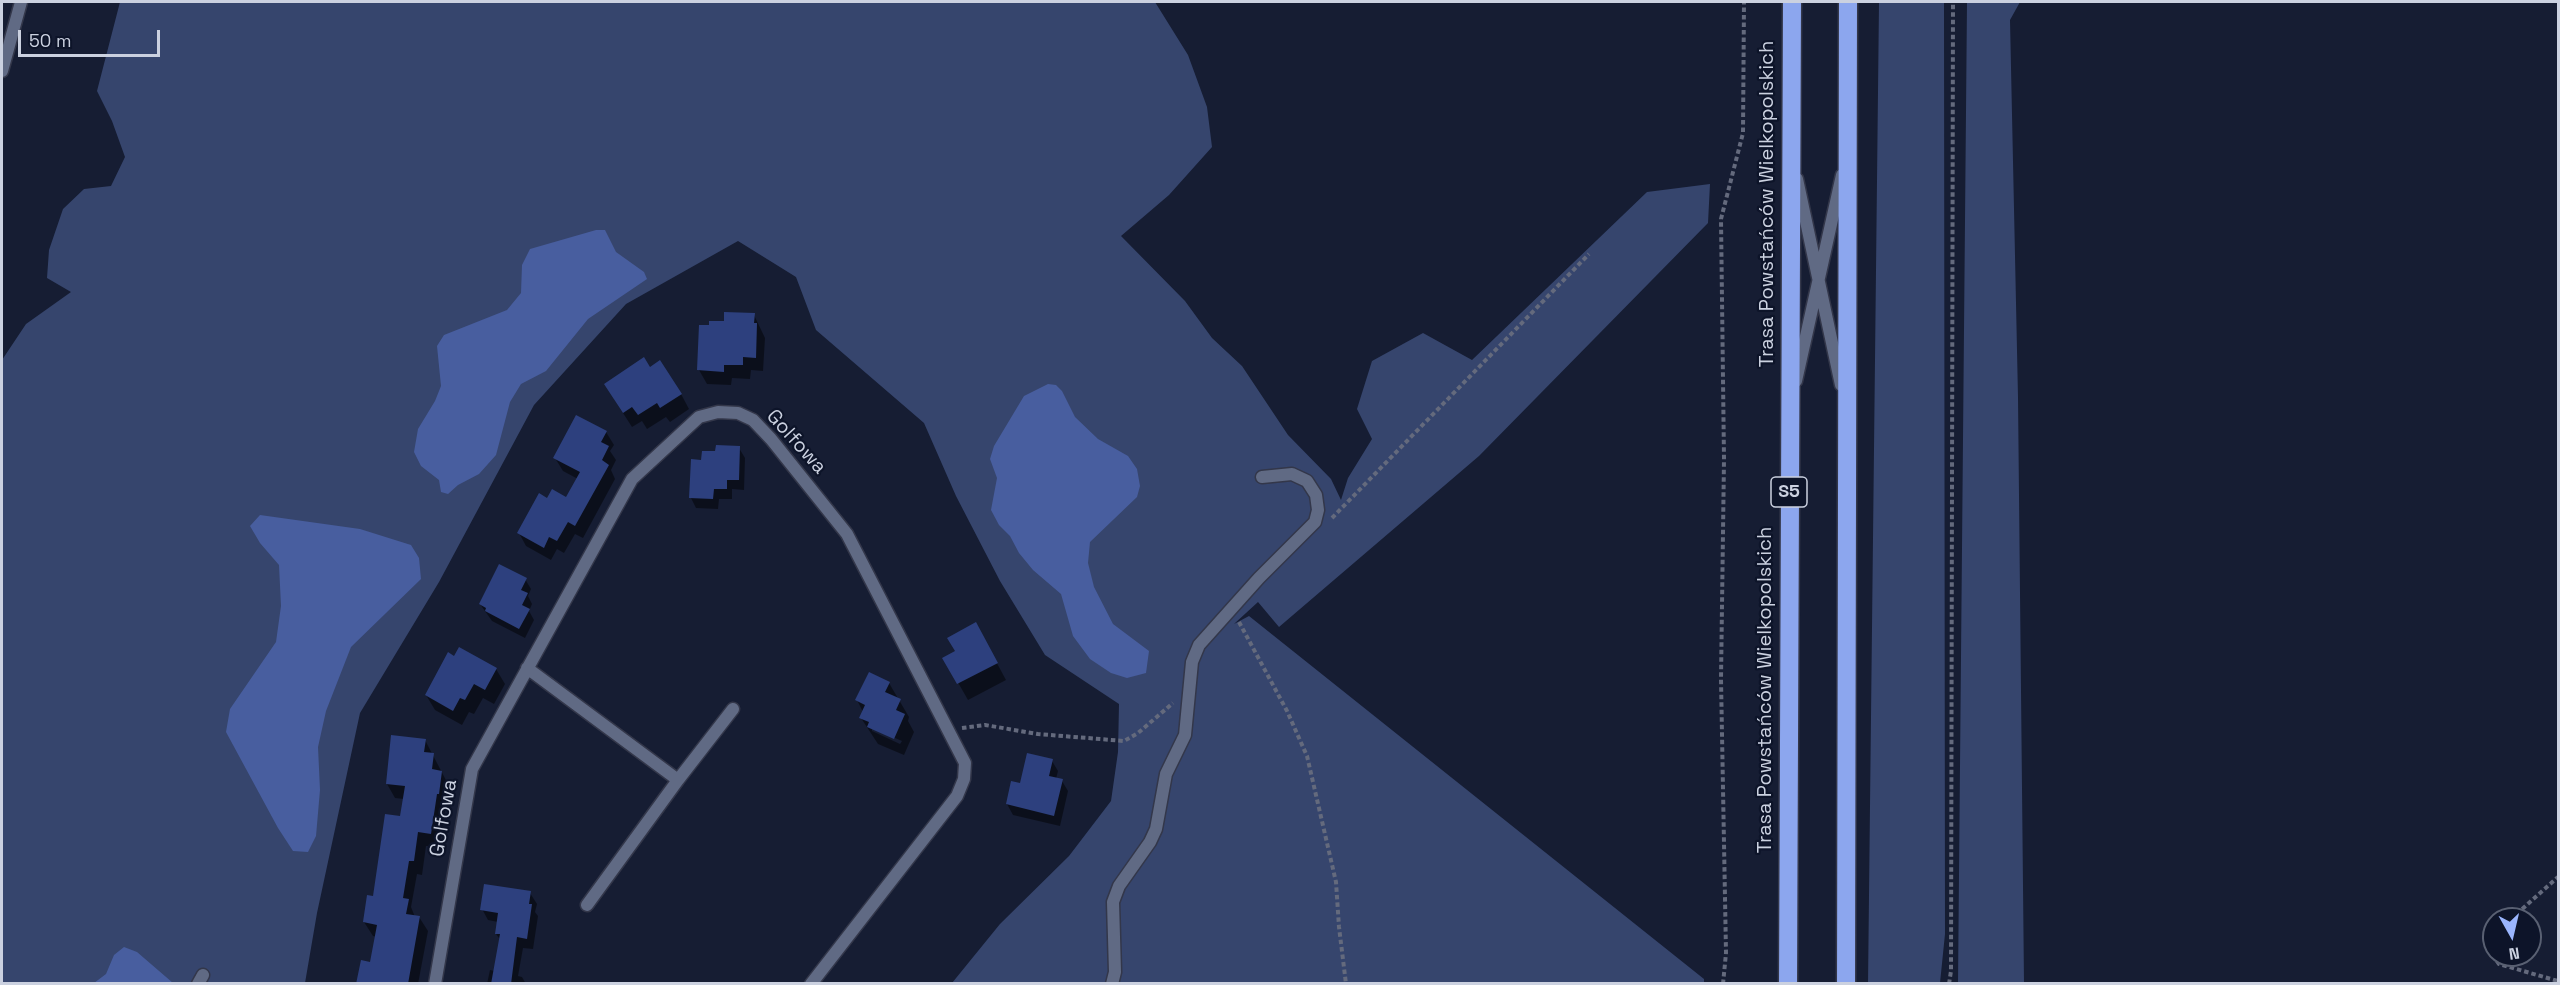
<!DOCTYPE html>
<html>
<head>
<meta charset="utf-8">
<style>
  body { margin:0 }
  #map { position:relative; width:2560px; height:985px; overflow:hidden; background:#161d33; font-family:"Space Grotesk",sans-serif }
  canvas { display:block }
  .frame { position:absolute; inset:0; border:3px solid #cbd1e0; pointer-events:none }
  .north { position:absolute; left:2482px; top:907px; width:60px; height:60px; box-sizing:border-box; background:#0d1429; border:2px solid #596072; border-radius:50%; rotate:172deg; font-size:16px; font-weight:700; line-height:24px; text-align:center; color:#cbd1e0 }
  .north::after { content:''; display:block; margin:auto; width:21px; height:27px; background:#9ab5fd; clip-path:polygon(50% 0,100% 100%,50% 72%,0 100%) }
  .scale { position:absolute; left:18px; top:30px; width:142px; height:27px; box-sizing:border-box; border:3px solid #cbd1e0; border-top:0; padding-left:8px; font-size:18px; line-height:21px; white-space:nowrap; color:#cbd1e0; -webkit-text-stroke:4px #0d1429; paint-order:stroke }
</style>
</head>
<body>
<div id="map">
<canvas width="2560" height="985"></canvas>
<div class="frame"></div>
<div class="north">N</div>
<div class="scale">50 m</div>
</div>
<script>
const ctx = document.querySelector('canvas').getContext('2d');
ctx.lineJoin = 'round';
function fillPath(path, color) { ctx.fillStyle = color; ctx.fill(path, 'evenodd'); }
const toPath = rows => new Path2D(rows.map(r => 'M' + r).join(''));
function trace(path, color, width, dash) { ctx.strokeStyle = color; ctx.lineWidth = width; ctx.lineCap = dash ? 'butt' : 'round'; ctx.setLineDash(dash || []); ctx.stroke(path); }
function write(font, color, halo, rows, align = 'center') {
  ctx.font = font + ' "Space Grotesk",sans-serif'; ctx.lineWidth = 4.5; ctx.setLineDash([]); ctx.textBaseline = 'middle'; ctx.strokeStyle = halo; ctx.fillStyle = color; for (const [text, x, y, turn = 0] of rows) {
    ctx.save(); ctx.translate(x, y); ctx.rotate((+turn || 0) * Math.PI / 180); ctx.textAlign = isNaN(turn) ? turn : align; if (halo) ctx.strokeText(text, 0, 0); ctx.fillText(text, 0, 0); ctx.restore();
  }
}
fillPath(toPath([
  [120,2,1155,2,1188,55,1207,107,1212,147,1169,195,1121,236,1185,301,1212,338,1242,366,1288,435,1331,479,1341,500,1348,478,1372,439,1357,409,1372,361,1423,333,1472,360,1647,192,1710,184,1708,223,1479,456,1279,627,1258,602,1234,624,1249,616,1704,979,1704,983,952,983,1000,924,1069,856,1111,801,1118,752,1119,704,1045,655,1000,581,956,496,924,423,816,330,796,277,738,241,626,304,534,405,439,582,360,713,317,913,305,983,2,984,2,360,26,324,71,292,47,278,49,250,63,209,84,189,111,186,125,157,112,121,97,91],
  [1879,2,1944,2,1945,934,1940,983,1868,983],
  [1967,2,2020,2,2010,20,2018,397,2024,983,1958,983]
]), '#36456d');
fillPath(toPath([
  [596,230,605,230,616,252,644,272,647,279,588,319,546,371,521,384,510,402,496,455,479,474,458,485,448,494,441,492,439,480,421,466,414,452,418,429,435,401,441,386,437,346,444,335,507,310,521,293,522,265,530,249],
  [1048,384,1056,385,1062,391,1075,417,1098,439,1128,456,1137,469,1140,486,1137,497,1090,542,1088,563,1094,587,1113,624,1149,651,1146,673,1127,678,1111,673,1090,659,1073,636,1061,594,1033,570,1019,553,1010,536,999,525,991,510,997,478,990,459,994,446,1024,396],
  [260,515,360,529,411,545,419,558,421,579,351,647,326,711,318,747,320,790,316,836,308,852,293,851,278,828,226,732,230,709,276,642,281,606,279,565,260,543,250,526],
  [124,947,137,952,173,983,94,983,106,974,114,955]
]), '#485e9f');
fillPath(toPath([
  [754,315,765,338,763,371,751,370,750,379,732,378,731,385,707,384,699,370,725,323],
  [650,369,681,394,689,409,670,422,666,417,647,429,642,421,632,427,614,399],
  [606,432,614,445,610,451,616,460,611,470,615,479,583,538,575,534,564,553,557,549,551,560,526,546,519,533,548,500,567,499,578,479,563,471,555,458],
  [739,448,745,458,744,490,732,489,732,499,719,499,718,509,696,508,691,498,703,461,717,453],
  [525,579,531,589,528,596,532,604,529,611,534,620,525,638,492,621,480,604],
  [985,641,1006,680,968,700,944,658],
  [455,658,496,669,505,684,494,704,483,698,474,714,469,712,462,725,435,710,426,695],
  [889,683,909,717,908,721,914,732,904,755,878,744,861,718,863,712,857,700],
  [872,728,902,741,900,744,872,731],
  [425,740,449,786,439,847,426,846,422,875,417,874,411,907,415,917,419,917,428,931,418,984,358,984,371,963,377,937,373,936,364,922,401,818,404,799,395,798,387,784],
  [1052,761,1058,771,1056,779,1062,781,1068,791,1060,826,1013,815,1007,804,1021,785],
  [530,893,537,904,535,912,538,916,533,949,523,948,518,976,522,977,526,984,487,984,490,970,495,971,502,942,496,934,498,922,488,920,482,909]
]), '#0007');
fillPath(toPath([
  [724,312,755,313,754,323,757,323,756,358,743,357,743,365,724,365,724,372,697,370,699,325,709,325,709,321,724,321],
  [644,357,650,367,660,360,682,394,660,408,657,403,638,415,632,407,623,413,604,384],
  [576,415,607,431,601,442,609,446,602,460,609,465,575,526,568,522,557,541,549,537,544,548,517,533,539,493,547,498,552,489,566,497,580,472,553,458],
  [716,445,740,446,739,480,727,480,727,489,714,489,713,499,689,498,691,459,701,460,702,451,715,451],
  [499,564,527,578,521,590,528,593,522,605,530,609,519,629,485,611,486,608,479,604],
  [976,622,998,663,957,684,942,658,955,651,947,638],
  [459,647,497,668,485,690,474,684,465,700,460,698,453,711,425,695,448,652,454,656],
  [869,672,890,682,885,692,901,699,896,710,905,714,894,739,867,727,869,722,859,718,865,705,855,700],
  [391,735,426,739,424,752,434,753,432,769,442,771,439,794,437,794,431,834,418,832,414,861,409,861,403,898,409,899,406,914,420,916,408,984,356,984,361,960,370,962,377,925,363,922,367,895,373,896,385,814,400,816,405,786,386,784],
  [1027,753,1053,759,1049,776,1063,779,1054,816,1006,804,1011,781,1020,783],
  [484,884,531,891,529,904,532,904,527,939,517,937,511,984,491,984,500,934,495,934,498,913,480,910]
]), '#2d407e');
const lane = toPath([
  [2,71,21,2],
  [1797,179,1841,385],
  [1796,381,1842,175],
  [527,668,678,780,733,709],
  [587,905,678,780],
  [198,984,203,975],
  [435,984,472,769,632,479,699,417,718,412,738,413,753,420,771,439,847,534,965,763,964,779,957,796,811,984],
  [1112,984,1115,972,1113,902,1119,886,1150,842,1156,829,1166,774,1185,735,1192,662,1199,645,1259,578,1315,522,1318,510,1316,495,1307,481,1292,474,1262,477]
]);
const highway = toPath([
  [1788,984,1792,2],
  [1846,984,1848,2]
]);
trace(lane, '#33374a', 15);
trace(highway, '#33374a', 21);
trace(toPath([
  [1332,518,1589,254],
  [1239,622,1287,711,1307,756,1336,882,1339,927,1346,984],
  [962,728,985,725,1038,734,1124,741,1138,733,1173,703],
  [2511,919,2558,877],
  [2494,934,2491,937,2491,953,2499,964,2558,981],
  [1723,984,1726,953,1721,679,1724,459,1721,219,1743,133,1744,2],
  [1949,984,1951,971,1953,2]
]), '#646a7d', 4, [4.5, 3]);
trace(lane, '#606a84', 12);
trace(highway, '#8ca6ee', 18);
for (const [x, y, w] of [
  [1789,492,36]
]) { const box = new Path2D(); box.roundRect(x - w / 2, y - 15, w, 30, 4.5); ctx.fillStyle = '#0d1429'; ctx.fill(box); trace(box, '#cbd1e0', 1.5); }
write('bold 18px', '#cbd1e0', null, [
  ["S5",1789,492]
]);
write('20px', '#cbd1e0', '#0d1429', [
  ["Trasa Powstańców Wielkopolskich",1768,204,-90],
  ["Golfowa",796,442,48],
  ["Trasa Powstańców Wielkopolskich",1766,690,-90],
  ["Golfowa",444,818,-80]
]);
</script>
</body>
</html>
